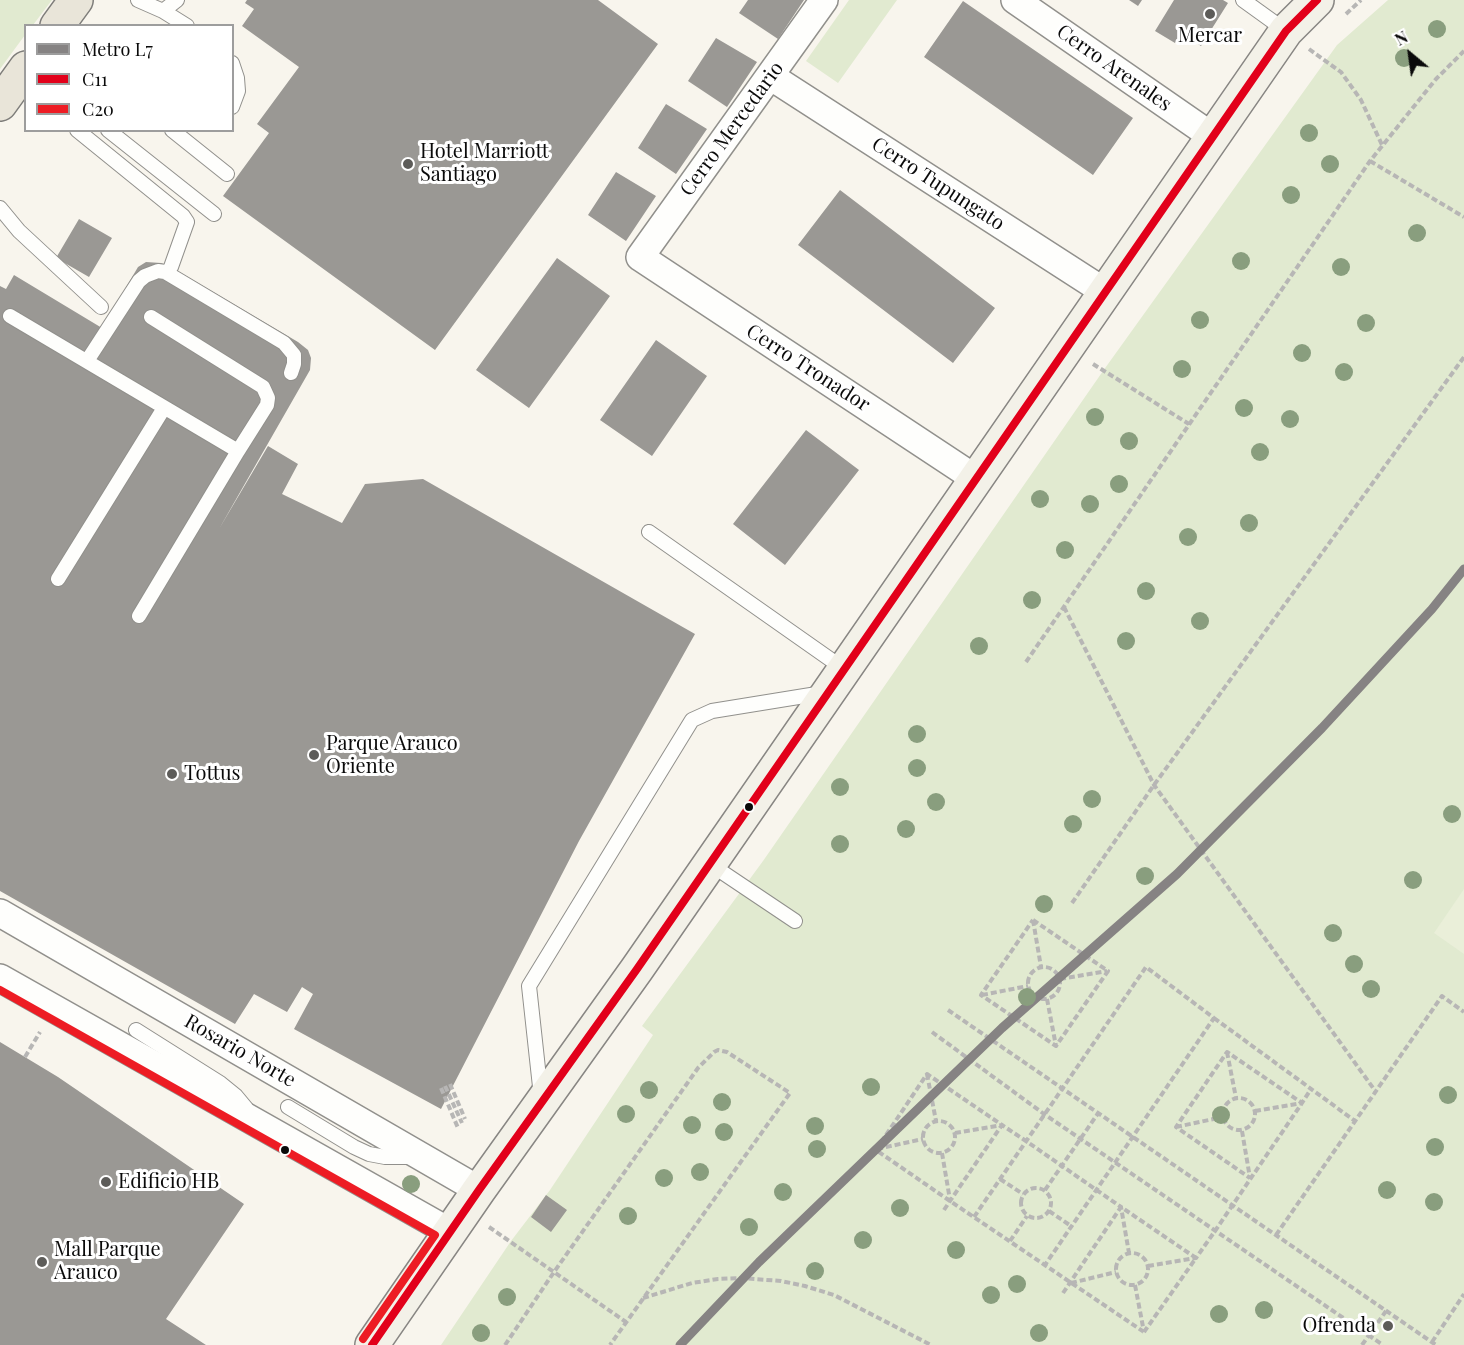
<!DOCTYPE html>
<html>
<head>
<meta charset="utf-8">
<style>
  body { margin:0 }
  #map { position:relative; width:1464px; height:1345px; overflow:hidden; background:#f8f5ed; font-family:"Playfair Display",serif }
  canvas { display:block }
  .legend { position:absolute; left:24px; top:24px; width:210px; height:108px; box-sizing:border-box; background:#fff; border:2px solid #9d9d9d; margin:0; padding:8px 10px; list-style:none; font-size:18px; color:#0a0a0a }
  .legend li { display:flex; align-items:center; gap:12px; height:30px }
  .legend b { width:30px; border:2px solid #9d9d9d }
  .north { position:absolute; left:1380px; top:24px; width:60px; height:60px; -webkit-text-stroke:4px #fff; paint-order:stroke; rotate:331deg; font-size:16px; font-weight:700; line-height:24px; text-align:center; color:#0a0a0a }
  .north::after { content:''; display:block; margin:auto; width:21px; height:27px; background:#0a0a0a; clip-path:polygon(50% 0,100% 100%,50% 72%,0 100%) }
</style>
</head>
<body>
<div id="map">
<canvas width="1464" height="1345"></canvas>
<ul class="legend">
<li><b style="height:8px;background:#868383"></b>Metro L7</li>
<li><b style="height:8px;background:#e2001a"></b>C11</li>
<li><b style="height:8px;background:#ed1c24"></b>C20</li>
</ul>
<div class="north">N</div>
</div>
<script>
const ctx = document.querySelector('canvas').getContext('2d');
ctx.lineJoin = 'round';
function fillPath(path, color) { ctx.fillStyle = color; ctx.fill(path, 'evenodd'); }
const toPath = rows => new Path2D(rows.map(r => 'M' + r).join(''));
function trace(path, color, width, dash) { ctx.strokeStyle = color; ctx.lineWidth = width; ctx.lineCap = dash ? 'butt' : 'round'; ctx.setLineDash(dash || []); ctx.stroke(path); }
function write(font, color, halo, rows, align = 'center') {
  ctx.font = font + ' "Playfair Display",serif'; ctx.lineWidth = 6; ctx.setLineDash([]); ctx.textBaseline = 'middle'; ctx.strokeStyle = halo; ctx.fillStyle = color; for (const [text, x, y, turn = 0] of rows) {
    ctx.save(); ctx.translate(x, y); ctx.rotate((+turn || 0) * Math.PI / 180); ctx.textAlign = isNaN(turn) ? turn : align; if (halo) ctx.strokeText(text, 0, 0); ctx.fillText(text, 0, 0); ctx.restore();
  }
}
fillPath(toPath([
  [0,0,52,0,33,25,26,26,25,35,0,69],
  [849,0,897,0,838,83,806,61],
  [1388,0,1464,0,1464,1345,441,1345,511,1241,550,1190,653,1035,642,1026,763,861,1103,371,1337,45]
]), '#e1ead0');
fillPath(toPath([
  [1464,889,1464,954,1434,933]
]), '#eaefd9');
fillPath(toPath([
  [247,0,598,0,658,44,435,350,223,196,269,133,257,124,299,67,242,26,254,9,245,3],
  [748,0,804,0,778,39,739,13],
  [1129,0,1142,0,1138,6],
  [1174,0,1223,0,1228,3,1201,46,1181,33,1175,43,1155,31],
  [963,1,1133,118,1093,175,924,57],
  [716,38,757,62,727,107,688,81],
  [666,104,707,129,676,174,638,148],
  [616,172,656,196,626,241,588,215],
  [840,190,995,308,953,363,798,245],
  [79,219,112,238,89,277,56,258],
  [557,258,610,296,529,408,476,370],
  [146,262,161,263,171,267,298,342,308,350,311,358,310,370,219,529,268,446,298,464,282,494,342,523,365,484,423,479,695,634,579,841,441,1109,294,1029,313,994,302,987,287,1012,254,994,235,1024,0,891,0,286,6,289,14,275,102,328,138,267],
  [656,340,707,376,652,456,600,420],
  [806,430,859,470,785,565,733,524],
  [0,1042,58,1077,244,1204,166,1319,206,1345,0,1345],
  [546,1195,567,1210,551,1232,531,1217]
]), '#9a9894');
const lane = toPath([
  [138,0,163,11,177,0],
  [1243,0,1286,31],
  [163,11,187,26],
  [232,63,237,78,238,91,232,107],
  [77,130,183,216,187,222,171,267],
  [108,130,214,214],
  [172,130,227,174],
  [0,208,19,231,101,307],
  [10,316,238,451,139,616],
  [151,317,263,387,268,398,267,405,238,451],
  [87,361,139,281,145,276,158,271,165,272,284,343,294,355,294,364,291,373],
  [649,532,844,669],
  [58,579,164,408],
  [710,864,795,921],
  [136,1030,220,1083,236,1096,246,1108],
  [541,1096,529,986,692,720,712,711,823,693],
  [288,1107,354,1147,369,1154,385,1157,414,1157]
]);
const street = toPath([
  [824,0,640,257,976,479],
  [1015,0,1213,137],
  [770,76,1105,292],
  [0,913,479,1190],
  [0,978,450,1232]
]);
const secondary = toPath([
  [372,1345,479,1190,637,969,1286,31,1317,0]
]);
const primary = toPath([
  [57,26,76,0],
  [0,104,26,68]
]);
trace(lane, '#91908c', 16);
trace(street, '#91908c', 30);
trace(secondary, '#888683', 36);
trace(primary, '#7e7d7a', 36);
trace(toPath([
  [1346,14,1361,0],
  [1309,49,1341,72,1361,100,1383,147],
  [1370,161,1464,217],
  [1093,364,1189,424],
  [1064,607,1154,785,1376,1092],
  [1026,662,1370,161,1436,79,1464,51],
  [1072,903,1154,785,1464,357],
  [1033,920,1108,971,1056,1046,981,995,1033,920],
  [1033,920,1041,967],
  '1028 983a16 16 0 1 1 32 0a16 16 0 1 1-32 0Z',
  [1060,979,1107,971],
  [982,995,1028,986],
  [1047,999,1056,1046],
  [948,1010,1436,1345],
  [1214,1018,1355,1121],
  [932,1032,1044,1114,1383,1345],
  [1227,1052,1236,1098],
  [25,1057,40,1032],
  [927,1074,936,1121],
  [450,1084,465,1119],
  [445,1086,462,1123],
  [441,1088,458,1128],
  '1223 1114a16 16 0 1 1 32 0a16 16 0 1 1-32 0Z',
  [1255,1111,1302,1103,1311,1089],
  '923 1137a16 16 0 1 1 32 0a16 16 0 1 1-32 0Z',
  [1176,1127,1223,1117],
  [1242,1131,1250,1178],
  [955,1133,1002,1125,1026,1141,1121,1207,1129,1253],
  [877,1149,923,1139],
  [942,1153,950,1200],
  [1000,1179,1023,1194],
  '1021 1203a15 15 0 1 1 30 0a15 15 0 1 1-30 0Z',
  [1045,1190,1099,1112],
  [944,1210,950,1201,1002,1125,927,1074,876,1150,950,1201,1144,1332],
  [1049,1211,1071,1226],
  [974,1217,1146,967,1214,1018,1045,1265],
  [489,1227,626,1322],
  [1276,1235,1442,996,1464,1012],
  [1010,1241,1027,1216],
  '1116 1269a16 16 0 1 1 32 0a16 16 0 1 1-32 0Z',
  [1148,1266,1196,1258,1215,1231,1302,1103,1227,1052,1176,1127,1250,1178],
  [1071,1283,1116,1272],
  [1135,1285,1144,1332],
  [1063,1293,1121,1207,1196,1258,1144,1332],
  [643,1298,692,1283,718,1279,741,1278,781,1281,805,1286,834,1295,931,1345],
  [1432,1342,1464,1294],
  [505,1345,554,1272,698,1068,714,1052,718,1050,727,1052,790,1093,610,1345],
  [1362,1345,1386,1311]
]), '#b7b6b5', 4, [6, 3]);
trace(lane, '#fefefc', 14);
trace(street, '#fefefc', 27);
trace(secondary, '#f3f1e8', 33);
trace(primary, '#e9e5d9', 33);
trace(toPath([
  [372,1345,479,1190,637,969,1286,31,1317,0]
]), '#e2001a', 8);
trace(toPath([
  [0,990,435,1235,363,1339]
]), '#ed1c24', 8);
trace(toPath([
  [680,1345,759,1262,1002,1028,1177,874,1322,728,1432,609,1464,569]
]), '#868383', 9);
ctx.fillStyle = '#899e7e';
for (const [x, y] of [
  [1437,29],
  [1404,58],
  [1309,133],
  [1330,164],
  [1291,195],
  [1417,233],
  [1241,261],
  [1341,267],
  [1200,320],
  [1366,323],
  [1302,353],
  [1182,369],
  [1344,372],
  [1244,408],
  [1095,417],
  [1290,419],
  [1129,441],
  [1260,452],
  [1119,484],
  [1040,499],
  [1090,504],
  [1249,523],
  [1188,537],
  [1065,550],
  [1146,591],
  [1032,600],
  [1200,621],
  [1126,641],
  [979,646],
  [917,734],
  [917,768],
  [840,787],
  [1092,799],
  [936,802],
  [1452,814],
  [1073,824],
  [906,829],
  [840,844],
  [1145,876],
  [1413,880],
  [1044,904],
  [1333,933],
  [1354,964],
  [1371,989],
  [1027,997],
  [871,1087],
  [649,1090],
  [1448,1095],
  [722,1102],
  [626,1114],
  [1221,1115],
  [692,1125],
  [815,1126],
  [724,1132],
  [1435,1147],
  [817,1149],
  [700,1172],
  [664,1178],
  [411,1184],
  [1387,1190],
  [783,1192],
  [1434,1202],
  [900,1208],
  [628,1216],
  [749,1227],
  [863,1240],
  [956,1250],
  [815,1271],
  [1017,1284],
  [991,1295],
  [507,1297],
  [1264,1310],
  [1219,1314],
  [481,1333],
  [1039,1333]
]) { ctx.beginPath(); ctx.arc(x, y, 9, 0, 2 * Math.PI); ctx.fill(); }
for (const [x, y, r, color] of [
  [1210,14,6,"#5d5c59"],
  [408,164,6,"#5d5c59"],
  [314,755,6,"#5d5c59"],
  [172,774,6,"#5d5c59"],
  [749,807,5,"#0a0a0a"],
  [285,1150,5,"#0a0a0a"],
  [106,1182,6,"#5d5c59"],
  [42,1262,6,"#5d5c59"],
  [1388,1326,6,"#5d5c59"]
]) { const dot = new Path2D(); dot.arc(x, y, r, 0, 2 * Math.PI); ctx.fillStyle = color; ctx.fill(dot); trace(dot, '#fff', 2); }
write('20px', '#0a0a0a', '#fff', [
  ["Mercar",1210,36,"center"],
  ["Hotel Marriott",420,152],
  ["Santiago",420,175],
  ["Parque Arauco",326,744],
  ["Oriente",326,767],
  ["Tottus",184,774],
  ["Edificio HB",118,1182],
  ["Mall Parque",54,1250],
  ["Arauco",54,1273],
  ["Ofrenda",1376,1326,"right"]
], 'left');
write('20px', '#0a0a0a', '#fff', [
  ["Cerro Arenales",1114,68,35],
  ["Cerro Mercedario",732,129,-54],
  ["Cerro Tupungato",938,184,33],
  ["Cerro Tronador",808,368,33],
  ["Rosario Norte",240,1051,30]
]);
</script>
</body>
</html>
